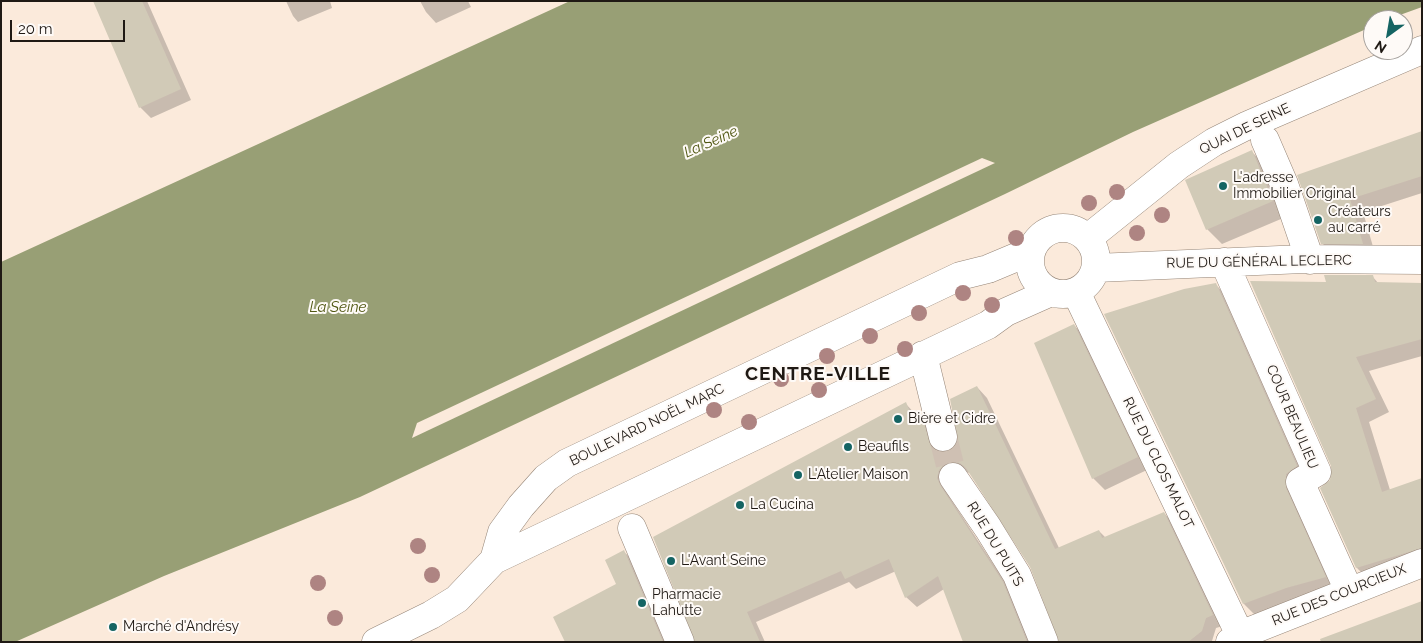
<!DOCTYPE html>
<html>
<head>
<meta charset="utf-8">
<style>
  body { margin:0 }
  #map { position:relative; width:1423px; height:643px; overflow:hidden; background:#fbeadb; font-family:Raleway,sans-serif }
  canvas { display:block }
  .frame { position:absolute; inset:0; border:2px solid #1f1914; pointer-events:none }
  .north { position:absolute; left:1363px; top:10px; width:50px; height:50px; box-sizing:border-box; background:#fefaf7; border:1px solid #a5a09c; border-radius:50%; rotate:212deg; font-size:14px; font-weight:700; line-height:20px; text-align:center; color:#1f1914 }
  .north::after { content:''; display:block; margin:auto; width:18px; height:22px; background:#156463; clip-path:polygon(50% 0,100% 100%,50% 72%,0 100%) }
  .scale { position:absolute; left:10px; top:20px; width:115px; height:22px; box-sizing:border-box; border:2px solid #1f1914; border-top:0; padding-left:6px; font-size:15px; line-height:18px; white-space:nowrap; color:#1f1914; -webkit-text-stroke:4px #fefaf7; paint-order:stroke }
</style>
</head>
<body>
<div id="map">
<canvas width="1423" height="643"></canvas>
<div class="frame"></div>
<div class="north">N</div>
<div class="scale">20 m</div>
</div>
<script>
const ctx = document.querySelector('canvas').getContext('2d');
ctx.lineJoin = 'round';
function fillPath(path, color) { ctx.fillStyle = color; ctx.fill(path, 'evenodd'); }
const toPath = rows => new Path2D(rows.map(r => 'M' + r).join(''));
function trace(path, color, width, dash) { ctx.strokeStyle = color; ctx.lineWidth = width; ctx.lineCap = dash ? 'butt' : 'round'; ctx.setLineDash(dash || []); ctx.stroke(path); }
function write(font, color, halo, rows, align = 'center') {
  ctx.font = font + ' Raleway,sans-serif'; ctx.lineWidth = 4; ctx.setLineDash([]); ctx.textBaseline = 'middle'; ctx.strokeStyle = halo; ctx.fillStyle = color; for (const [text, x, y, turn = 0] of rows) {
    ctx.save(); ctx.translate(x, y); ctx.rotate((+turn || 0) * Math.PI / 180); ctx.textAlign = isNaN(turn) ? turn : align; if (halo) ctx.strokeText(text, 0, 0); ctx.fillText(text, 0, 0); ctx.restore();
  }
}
fillPath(toPath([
  [570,1,1422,1,1422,7,1386,20,1373,20,1373,26,1133,132,1005,194,360,497,164,576,15,642,1,642,1,262]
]), '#989f75');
fillPath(toPath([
  [982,158,995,163,412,438,417,423]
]), '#fbeadb');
fillPath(toPath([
  [102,1,147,1,191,100,151,118,140,107],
  [286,1,330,1,332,8,298,22,293,16],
  [420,1,468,1,471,7,436,23,426,12],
  [1422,132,1422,193,1363,212,1376,257,1335,256,1322,243,1299,176],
  [1252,152,1267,167,1288,216,1222,244,1207,229],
  [1372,276,1379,284,1422,284,1422,356,1369,371,1389,412,1369,422,1390,490,1422,479,1422,564,1370,581,1357,568,1322,489,1332,480,1328,283],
  [1216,285,1228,297,1309,478,1337,589,1256,616,1244,604],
  [1074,325,1085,337,1149,469,1105,490,1093,478],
  [977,387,987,398,1059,548,1099,531,1106,538,1164,513,1174,524,1223,626,1216,628,1212,641,1060,642,1031,566,970,473,962,471,947,490,950,498,1013,594,1032,642,964,642,944,589,917,607,906,597,896,571,856,589,849,582,756,622,765,642,696,642,906,404,917,416,921,414,931,424,940,453,948,453,955,449,959,441],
  [624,552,635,562,668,642,567,642,618,585]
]), '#0003');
fillPath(toPath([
  [93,1,142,1,181,89,139,108],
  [1422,131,1422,176,1350,199,1363,244,1321,244,1297,175],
  [1252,150,1273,201,1206,230,1185,180],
  [1324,275,1373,275,1375,282,1422,283,1422,339,1356,357,1376,399,1356,408,1382,492,1422,478,1422,548,1356,568,1320,488,1330,480,1331,466,1250,281,1326,282],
  [1216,283,1297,466,1286,474,1286,488,1326,577,1286,588,1243,604,1104,314,1184,289],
  [1074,324,1138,457,1092,479,1034,343],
  [977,386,1055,549,1099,530,1102,538,1164,512,1213,615,1206,618,1202,631,1188,642,1059,642,1030,567,966,468,960,463,952,461,945,464,939,470,937,478,940,485,1003,582,1027,642,963,642,938,576,905,598,889,559,845,579,841,571,747,612,760,642,695,642,653,537,906,402,912,417,921,413,931,447,939,452,947,452,954,448,958,441,950,399],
  [624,550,663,642,565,642,553,617,616,584,605,560],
  [1422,601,1422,642,1321,642,1320,639]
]), '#d1cab7');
trace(toPath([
  [943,437,953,477]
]), '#cfc0b3', 28, [28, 14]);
const minor = toPath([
  [1265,140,1284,184,1310,260],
  '1030 261a33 33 0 1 1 66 0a33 33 0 1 1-66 0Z',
  [1088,238,1179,165,1214,142,1248,125,1422,50],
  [1224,262,1317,472,1300,482,1349,591],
  [1096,268,1303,259,1422,260],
  [1076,292,1240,635],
  [923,355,943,437],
  [953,477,988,528,1017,575,1044,642],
  [632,528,680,642],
  [494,560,502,532,521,506,546,478,567,463,960,276,988,269,1031,251],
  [376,642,431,615,457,599,494,560,988,325,1006,312,1051,292],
  [1230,642,1240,635,1422,563]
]);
trace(minor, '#958577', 29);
trace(minor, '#fff', 28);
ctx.fillStyle = '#ae8482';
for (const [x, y] of [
  [1117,192],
  [1089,203],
  [1162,215],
  [1137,233],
  [1016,238],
  [963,293],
  [992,305],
  [919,313],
  [870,336],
  [905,349],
  [827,356],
  [781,379],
  [819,390],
  [714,410],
  [749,422],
  [418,546],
  [432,575],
  [318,583],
  [335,618]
]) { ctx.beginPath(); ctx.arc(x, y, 8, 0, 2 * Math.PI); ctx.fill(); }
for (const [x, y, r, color] of [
  [1223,186,5,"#156463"],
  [1318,220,5,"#156463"],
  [898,419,5,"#156463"],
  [848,447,5,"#156463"],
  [798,475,5,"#156463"],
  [740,505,5,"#156463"],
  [671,561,5,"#156463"],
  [642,603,5,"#156463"],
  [113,627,5,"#156463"]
]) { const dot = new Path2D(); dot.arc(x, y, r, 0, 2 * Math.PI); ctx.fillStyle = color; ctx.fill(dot); trace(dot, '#fefaf7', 2); }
write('14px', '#1f1914', '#fefaf7', [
  ["QUAI DE SEINE",1245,129,-26],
  ["RUE DU GÉNÉRAL LECLERC",1259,262,-1],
  ["COUR BEAULIEU",1292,417,67],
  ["BOULEVARD NOËL MARC",647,425,-26],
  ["RUE DU CLOS MALOT",1158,463,64],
  ["RUE DU PUITS",995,544,59],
  ["RUE DES COURCIEUX",1339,595,-22]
]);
write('14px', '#1f1914', '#fefaf7', [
  ["L'adresse",1233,178],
  ["Immobilier Original",1233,194],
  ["Créateurs",1328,212],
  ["au carré",1328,228],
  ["Bière et Cidre",908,419],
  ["Beaufils",858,447],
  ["L'Atelier Maison",808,475],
  ["La Cucina",750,505],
  ["L'Avant Seine",681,561],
  ["Pharmacie",652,595],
  ["Lahutte",652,611],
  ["Marché d'Andrésy",123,627]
], 'left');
write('italic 15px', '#515813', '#fefaf7', [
  ["La Seine",711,142,-24],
  ["La Seine",338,307]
]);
ctx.letterSpacing = '1px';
write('bold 19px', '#1f1914', '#fefaf7', [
  ["CENTRE-VILLE",818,374]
]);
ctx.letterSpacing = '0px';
</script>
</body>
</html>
